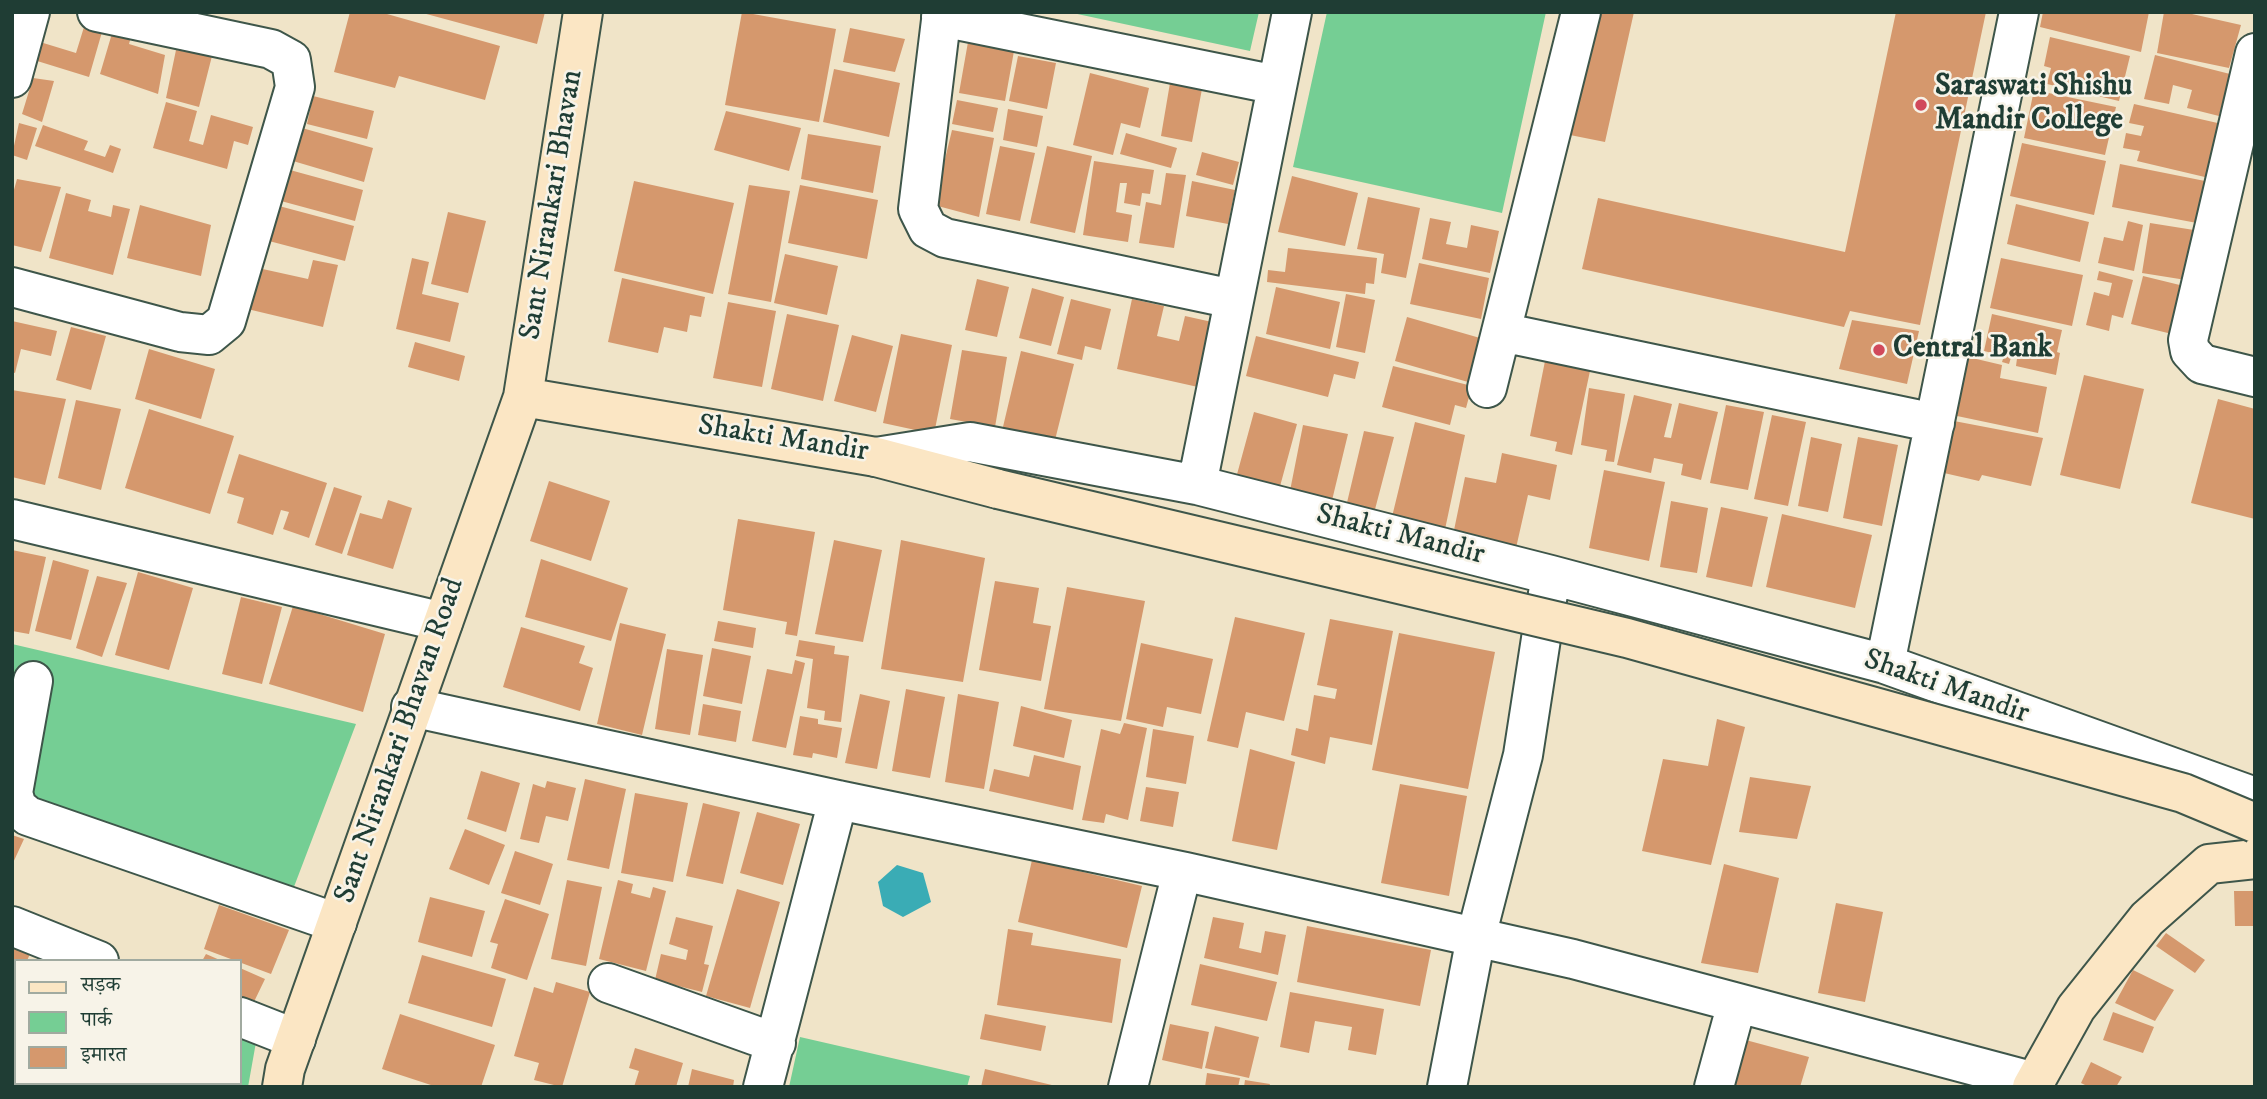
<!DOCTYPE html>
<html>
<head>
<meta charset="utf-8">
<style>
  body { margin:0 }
  #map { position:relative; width:2267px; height:1099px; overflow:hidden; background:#f0e4c8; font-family:"IM FELL DW Pica","Noto Serif Devanagari",serif }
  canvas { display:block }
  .frame { position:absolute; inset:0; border:14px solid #1f3d34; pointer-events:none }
  .legend { position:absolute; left:14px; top:959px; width:228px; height:126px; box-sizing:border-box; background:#f7f3e8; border:2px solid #a1aaa0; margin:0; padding:9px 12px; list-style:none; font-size:21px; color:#1f3d34 }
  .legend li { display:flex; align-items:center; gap:14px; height:35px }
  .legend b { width:35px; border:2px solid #a1aaa0 }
</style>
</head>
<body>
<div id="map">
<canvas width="2267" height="1099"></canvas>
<div class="frame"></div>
<ul class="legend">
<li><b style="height:9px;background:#fbe6c4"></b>सड़क</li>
<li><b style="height:19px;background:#75ce94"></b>पार्क</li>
<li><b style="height:19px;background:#d5986d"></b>इमारत</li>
</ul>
</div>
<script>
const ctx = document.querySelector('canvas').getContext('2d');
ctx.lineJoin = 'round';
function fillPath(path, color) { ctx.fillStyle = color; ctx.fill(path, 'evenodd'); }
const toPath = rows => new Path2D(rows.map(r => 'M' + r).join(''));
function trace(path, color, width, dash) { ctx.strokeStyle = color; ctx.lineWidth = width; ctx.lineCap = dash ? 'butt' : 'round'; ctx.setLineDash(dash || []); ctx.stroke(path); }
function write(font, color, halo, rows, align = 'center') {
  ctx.font = font + ' "IM FELL DW Pica",serif'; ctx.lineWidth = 5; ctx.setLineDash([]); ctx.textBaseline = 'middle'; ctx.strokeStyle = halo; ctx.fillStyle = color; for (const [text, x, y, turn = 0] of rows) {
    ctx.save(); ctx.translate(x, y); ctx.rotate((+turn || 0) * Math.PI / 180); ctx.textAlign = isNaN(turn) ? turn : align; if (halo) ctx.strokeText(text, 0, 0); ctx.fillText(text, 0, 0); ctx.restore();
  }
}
fillPath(toPath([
  [1068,12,1259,12,1250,51],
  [1327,12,1546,12,1502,213,1293,167],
  [12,644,356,724,284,913,12,823],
  [240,1025,258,1031,248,1087,33,1087,34,1083,240,1083],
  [800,1037,970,1076,967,1087,789,1087]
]), '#75ce94');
fillPath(toPath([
  [897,865,923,873,931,902,903,917,883,906,878,882]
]), '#3aacb5');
fillPath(toPath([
  [350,12,380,12,500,46,485,100,399,76,395,88,334,72],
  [419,12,545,12,537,44],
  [742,12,836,29,819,122,725,105],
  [1596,12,1634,12,1605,142,1570,135],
  [1896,12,1986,12,1920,325,1850,311,1844,327,1582,269,1598,198,1845,252],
  [2043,12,2149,12,2141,52,2040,27],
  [2164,12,2183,12,2241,25,2229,68,2157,53],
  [84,27,102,32,89,77,34,60,40,42,76,53],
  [850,28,905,39,895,72,843,62],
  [113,30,132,33,129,44,165,55,158,94,100,74],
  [2050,37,2130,56,2119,101,2047,84,2051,68,2044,66],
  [968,42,1014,51,1005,101,959,93],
  [176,50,212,56,199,107,166,98],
  [2155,55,2230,74,2219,116,2187,108,2192,90,2173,85,2169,104,2144,99],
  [1018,56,1056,63,1047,109,1009,101],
  [834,69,900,83,889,137,823,122],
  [1090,73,1149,88,1140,128,1121,123,1113,155,1073,145],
  [33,78,54,81,42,122,22,114],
  [1170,83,1202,89,1192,142,1161,136],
  [2034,90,2116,107,2105,155,2024,138],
  [313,96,374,111,367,139,307,124],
  [957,100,998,108,993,132,952,124],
  [166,102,197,111,189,141,203,145,211,115,253,127,248,145,234,141,227,169,153,148],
  [2134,104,2222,124,2209,178,2137,161,2140,151,2123,148,2126,133,2141,136,2144,126,2129,123],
  [1008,109,1043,116,1037,147,1003,140],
  [726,111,801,128,789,171,714,150],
  [19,123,37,128,27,160,12,155],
  [43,125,88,141,84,150,105,157,110,145,121,149,113,173,35,146],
  [302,128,373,148,364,182,293,161],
  [952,130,994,138,979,217,934,205],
  [1126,133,1177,148,1171,168,1120,154],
  [808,134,881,146,873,193,801,179],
  [2022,143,2106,161,2094,215,2010,196],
  [1000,146,1035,153,1020,221,986,214],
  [1047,146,1092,156,1075,233,1030,223],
  [1202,152,1239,162,1233,185,1196,175],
  [1094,161,1154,170,1150,194,1142,193,1140,206,1124,203,1127,183,1120,183,1116,212,1132,215,1128,242,1083,235],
  [2120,164,2205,181,2197,223,2112,207],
  [290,170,363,190,355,221,281,201],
  [1166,173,1186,175,1174,248,1139,243,1146,202,1161,205],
  [1292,176,1358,193,1345,246,1278,232],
  [17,179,61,187,41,252,12,245,12,197],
  [634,181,734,203,713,294,614,271],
  [1192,181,1235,190,1228,224,1186,216],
  [749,185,790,191,771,302,728,294],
  [800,185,878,200,867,259,788,243],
  [66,193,91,200,88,211,111,217,113,205,130,209,113,275,49,258],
  [1368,197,1420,208,1406,278,1381,273,1384,254,1357,249],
  [2016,204,2089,222,2080,262,2007,244],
  [140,205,211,225,201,276,127,258],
  [279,206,354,226,345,261,269,241],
  [448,212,486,221,468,293,431,284],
  [1430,218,1451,222,1446,244,1467,248,1471,225,1499,231,1490,273,1422,259],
  [2128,221,2143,225,2134,271,2098,263,2104,237,2123,241],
  [2150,223,2194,230,2186,280,2142,273],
  [1288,248,1377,258,1374,284,1366,283,1365,294,1267,282,1268,270,1285,272],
  [785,254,838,266,827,315,774,303],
  [412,258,429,262,422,294,459,303,450,342,396,329],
  [2001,258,2083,275,2072,326,1990,308],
  [313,260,338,265,323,327,239,307,249,266,308,279],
  [1419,263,1489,278,1481,319,1410,304],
  [2099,271,2133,280,2123,318,2112,315,2109,331,2086,325,2094,292,2109,296,2112,283,2097,280],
  [2143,276,2188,287,2176,335,2131,324],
  [622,278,705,297,701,317,690,315,687,332,664,327,658,353,608,342],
  [977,279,1009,287,997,337,965,330],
  [1276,287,1340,302,1330,349,1266,334],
  [1032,288,1064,297,1051,346,1019,338],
  [1346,294,1375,300,1365,353,1336,347],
  [1071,299,1111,309,1101,350,1085,346,1082,360,1057,354],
  [1132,299,1164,306,1157,336,1179,341,1185,316,1212,322,1198,387,1117,369],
  [728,302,776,311,762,387,713,378],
  [787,314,839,325,823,401,771,389],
  [1992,314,2062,330,2057,352,2060,353,2056,375,2016,366,2018,351,2013,351,2009,364,2002,362,2004,356,1984,351],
  [1407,317,1480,338,1468,382,1395,361],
  [1852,320,1919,331,1907,384,1839,369],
  [12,321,57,331,51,356,21,349,15,373,12,372],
  [71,327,106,336,91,390,56,380],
  [901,334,952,345,934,434,883,423],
  [852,335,893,346,876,412,834,401],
  [1256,336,1359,362,1355,379,1334,374,1328,397,1246,376],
  [415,342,465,356,459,381,408,367],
  [149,349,215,369,201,419,135,399],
  [962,350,1007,357,995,427,950,419],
  [1021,351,1074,364,1054,444,1002,431],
  [1968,357,2002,365,2000,378,2047,387,2038,433,1957,416],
  [1545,361,1590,371,1572,455,1555,451,1557,442,1530,436],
  [1393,366,1472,386,1466,408,1455,405,1450,425,1382,407],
  [2084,375,2144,389,2120,489,2060,475],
  [1589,388,1625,394,1614,462,1605,461,1607,450,1581,445],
  [12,390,66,399,45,485,12,477],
  [1634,395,1672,404,1664,437,1671,438,1679,403,1718,412,1701,480,1681,475,1683,464,1654,458,1651,473,1617,465],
  [2218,399,2255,409,2255,519,2191,503],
  [76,400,121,409,101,490,58,478],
  [1726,405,1764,412,1748,490,1710,483],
  [149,409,234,436,210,514,125,488],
  [1254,412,1297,424,1279,490,1236,478],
  [1772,415,1806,422,1788,506,1754,499],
  [1954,421,2043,438,2031,486,1982,475,1979,481,1944,473],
  [1415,422,1465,435,1444,534,1391,521],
  [1303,425,1348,434,1328,517,1287,506],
  [1364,431,1394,437,1373,517,1345,511],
  [1811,437,1842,444,1828,512,1798,506],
  [1858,437,1898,445,1882,526,1843,518],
  [1502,453,1557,465,1550,500,1528,495,1516,548,1453,535,1465,477,1496,483],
  [239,454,327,483,309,538,283,529,289,512,281,510,273,535,237,523,244,498,227,493],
  [1604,470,1665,482,1649,561,1589,548],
  [549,481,610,501,591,561,530,541],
  [334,487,362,496,342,554,315,545],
  [388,500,412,508,393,569,347,555,360,513,382,519],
  [1671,501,1708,508,1697,573,1660,567],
  [1721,507,1768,517,1752,587,1706,577],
  [1782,514,1872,535,1855,608,1766,587],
  [738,519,815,532,797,636,785,634,787,622,723,610],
  [834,540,882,550,863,642,815,634],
  [901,540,985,558,963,682,881,669],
  [12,550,46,557,29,634,12,631],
  [541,559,628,588,611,641,525,617],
  [53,560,89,570,71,640,35,631],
  [138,572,193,588,169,670,115,655],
  [97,576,127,583,102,657,76,648],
  [995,581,1039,588,1033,623,1051,626,1041,681,979,670],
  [1067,587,1145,601,1121,721,1044,709],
  [241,597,282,607,262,684,222,674],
  [293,606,385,634,363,712,269,684],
  [1235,617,1305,633,1284,721,1246,712,1238,748,1207,741],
  [1330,619,1393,631,1372,745,1330,737,1325,764,1291,755,1296,728,1308,731,1314,695,1335,699,1337,689,1317,685],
  [718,621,756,628,753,648,714,641],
  [620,623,666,634,642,735,597,724],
  [521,627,585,646,579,663,593,668,580,711,503,687],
  [1399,633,1495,652,1468,789,1372,770],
  [799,640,835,646,834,654,849,656,841,722,824,720,825,711,807,708,813,659,796,656],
  [1141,643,1213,659,1201,714,1167,707,1163,727,1126,719],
  [712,648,751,656,742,704,703,696],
  [667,649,703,655,690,735,655,729],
  [795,660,805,663,786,748,752,741,767,669,792,674],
  [906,689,945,697,930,778,892,771],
  [860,694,890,701,877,769,845,763],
  [958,694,999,702,984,789,945,782],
  [703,704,741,711,736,742,698,735],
  [1021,706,1072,720,1064,758,1013,746],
  [800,716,818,719,818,724,842,728,837,758,813,753,812,758,793,755],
  [1717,719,1745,727,1711,865,1642,851,1663,759,1708,766],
  [1124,723,1147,728,1128,820,1106,814,1104,823,1082,820,1101,729,1120,734],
  [1153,729,1194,736,1186,784,1146,777],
  [1250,749,1295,762,1277,850,1232,841],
  [1034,755,1081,766,1073,810,989,791,994,769,1029,777],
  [481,771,520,783,506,832,467,819],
  [1750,777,1811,786,1797,839,1739,832],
  [585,779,626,789,609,869,567,860],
  [547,781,576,788,568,821,546,816,539,843,520,839,533,784,545,788],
  [1400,784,1467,796,1449,896,1381,883],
  [1146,787,1179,792,1173,827,1140,821],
  [635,793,688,803,673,882,621,873],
  [703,803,740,812,723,884,686,876],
  [757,812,800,824,783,885,740,873],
  [465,829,505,845,489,885,449,869],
  [12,835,24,839,12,865],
  [515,851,553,864,540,905,501,893],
  [1032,860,1142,886,1127,948,1018,922],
  [1724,864,1779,878,1758,973,1701,963],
  [567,880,602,887,586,966,551,959],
  [618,880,633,884,631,893,650,898,653,887,666,891,646,971,599,959],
  [737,889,780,902,750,1008,706,996],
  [2234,891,2253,891,2254,926,2235,926],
  [430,897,485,911,472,957,418,942],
  [505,899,549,914,527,980,491,968,498,944,490,942],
  [1836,903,1883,912,1865,1002,1818,993],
  [219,905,289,930,271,974,204,949],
  [676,917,713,926,704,964,709,965,702,992,655,980,661,954,686,960,688,950,669,944],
  [1213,917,1244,923,1239,948,1261,953,1265,931,1286,935,1278,975,1204,958],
  [1307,926,1431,950,1420,1006,1297,982],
  [1008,929,1033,933,1031,945,1121,959,1112,1023,997,1005],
  [2166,933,2205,960,2195,973,2156,946],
  [12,943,31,951,27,961,16,961,16,986,12,994],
  [206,954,222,961,202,961],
  [422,955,506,979,492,1027,408,1003],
  [1200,964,1277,982,1267,1021,1191,1005],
  [240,968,265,979,251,1008,240,1003],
  [2133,970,2174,990,2155,1021,2115,1003],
  [556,982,590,992,562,1087,534,1080,539,1063,514,1056,534,987,553,993],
  [1290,992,1384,1009,1376,1055,1348,1050,1352,1027,1315,1021,1309,1053,1280,1047],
  [2113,1012,2154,1027,2143,1053,2103,1040],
  [400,1014,495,1045,481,1087,437,1087,382,1069],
  [985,1014,1046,1026,1041,1051,980,1039],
  [1170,1024,1209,1032,1202,1069,1162,1060],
  [1215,1026,1259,1037,1249,1078,1205,1068],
  [1742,1039,1809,1057,1800,1087,1729,1087],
  [635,1048,683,1063,676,1087,634,1087,639,1071,629,1068],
  [2091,1062,2122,1077,2116,1087,2089,1087,2081,1083],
  [692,1069,734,1080,733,1087,688,1087],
  [985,1069,1056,1086,1056,1087,981,1087],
  [1207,1073,1240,1078,1238,1087,1205,1087],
  [1245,1080,1270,1084,1269,1087,1244,1087]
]), '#d5986d');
const street = toPath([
  [942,12,918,209,928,229,945,238,1233,299],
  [941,17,1277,85],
  [2255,53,2188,340,2190,351,2202,364,2255,377],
  [12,78,30,12],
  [12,287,180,332,209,335,226,321,295,87,291,60,271,49,97,12],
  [1501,332,1935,423],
  [1487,388,1581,12],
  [876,457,970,442,1197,485,1551,575,1885,664,2255,797],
  [1197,485,1292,12],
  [12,519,443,622],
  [1885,664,2019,12],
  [33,681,13,793,17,807,28,816,337,923],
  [411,707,838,800,1186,872,1573,959,2035,1082],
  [12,926,99,961],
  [608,983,776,1043],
  [240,1017,296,1039],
  [763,1087,838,800],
  [1128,1087,1182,872],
  [1447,1087,1476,937,1523,755,1549,587],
  [1714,1087,1737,1003]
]);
const secondary = toPath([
  [523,397,876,457,998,489],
  [282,1087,285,1069,523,397,583,12],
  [2032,1087,2076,1008,2147,919,2209,864,2255,859]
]);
trace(street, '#3e564a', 42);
trace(secondary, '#3e564a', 42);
trace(street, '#fff', 38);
trace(secondary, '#fbe6c4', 38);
const secondaryBridge = toPath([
  [998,489,1627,638,2183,793,2255,823]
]);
trace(secondaryBridge, '#3e564a', 42, []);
trace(secondaryBridge, '#fbe6c4', 38);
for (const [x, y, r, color] of [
  [1921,105,7,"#d1495b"],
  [1879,350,7,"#d1495b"]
]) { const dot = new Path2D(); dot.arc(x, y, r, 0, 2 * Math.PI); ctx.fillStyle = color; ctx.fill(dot); trace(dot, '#f7f3e8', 2.5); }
write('bold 30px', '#1f3d34', '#f7f3e8', [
  ["Saraswati Shishu",1935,88],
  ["Mandir College",1935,122],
  ["Central Bank",1893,350]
], 'left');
write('30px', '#1f3d34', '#f7f3e8', [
  ["Sant Nirankari Bhavan",553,205,-81],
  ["Shakti Mandir",783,440,9],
  ["Shakti Mandir",1400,536,14],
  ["Shakti Mandir",1946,688,19],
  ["Sant Nirankari Bhavan Road",401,741,-71]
]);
</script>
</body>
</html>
